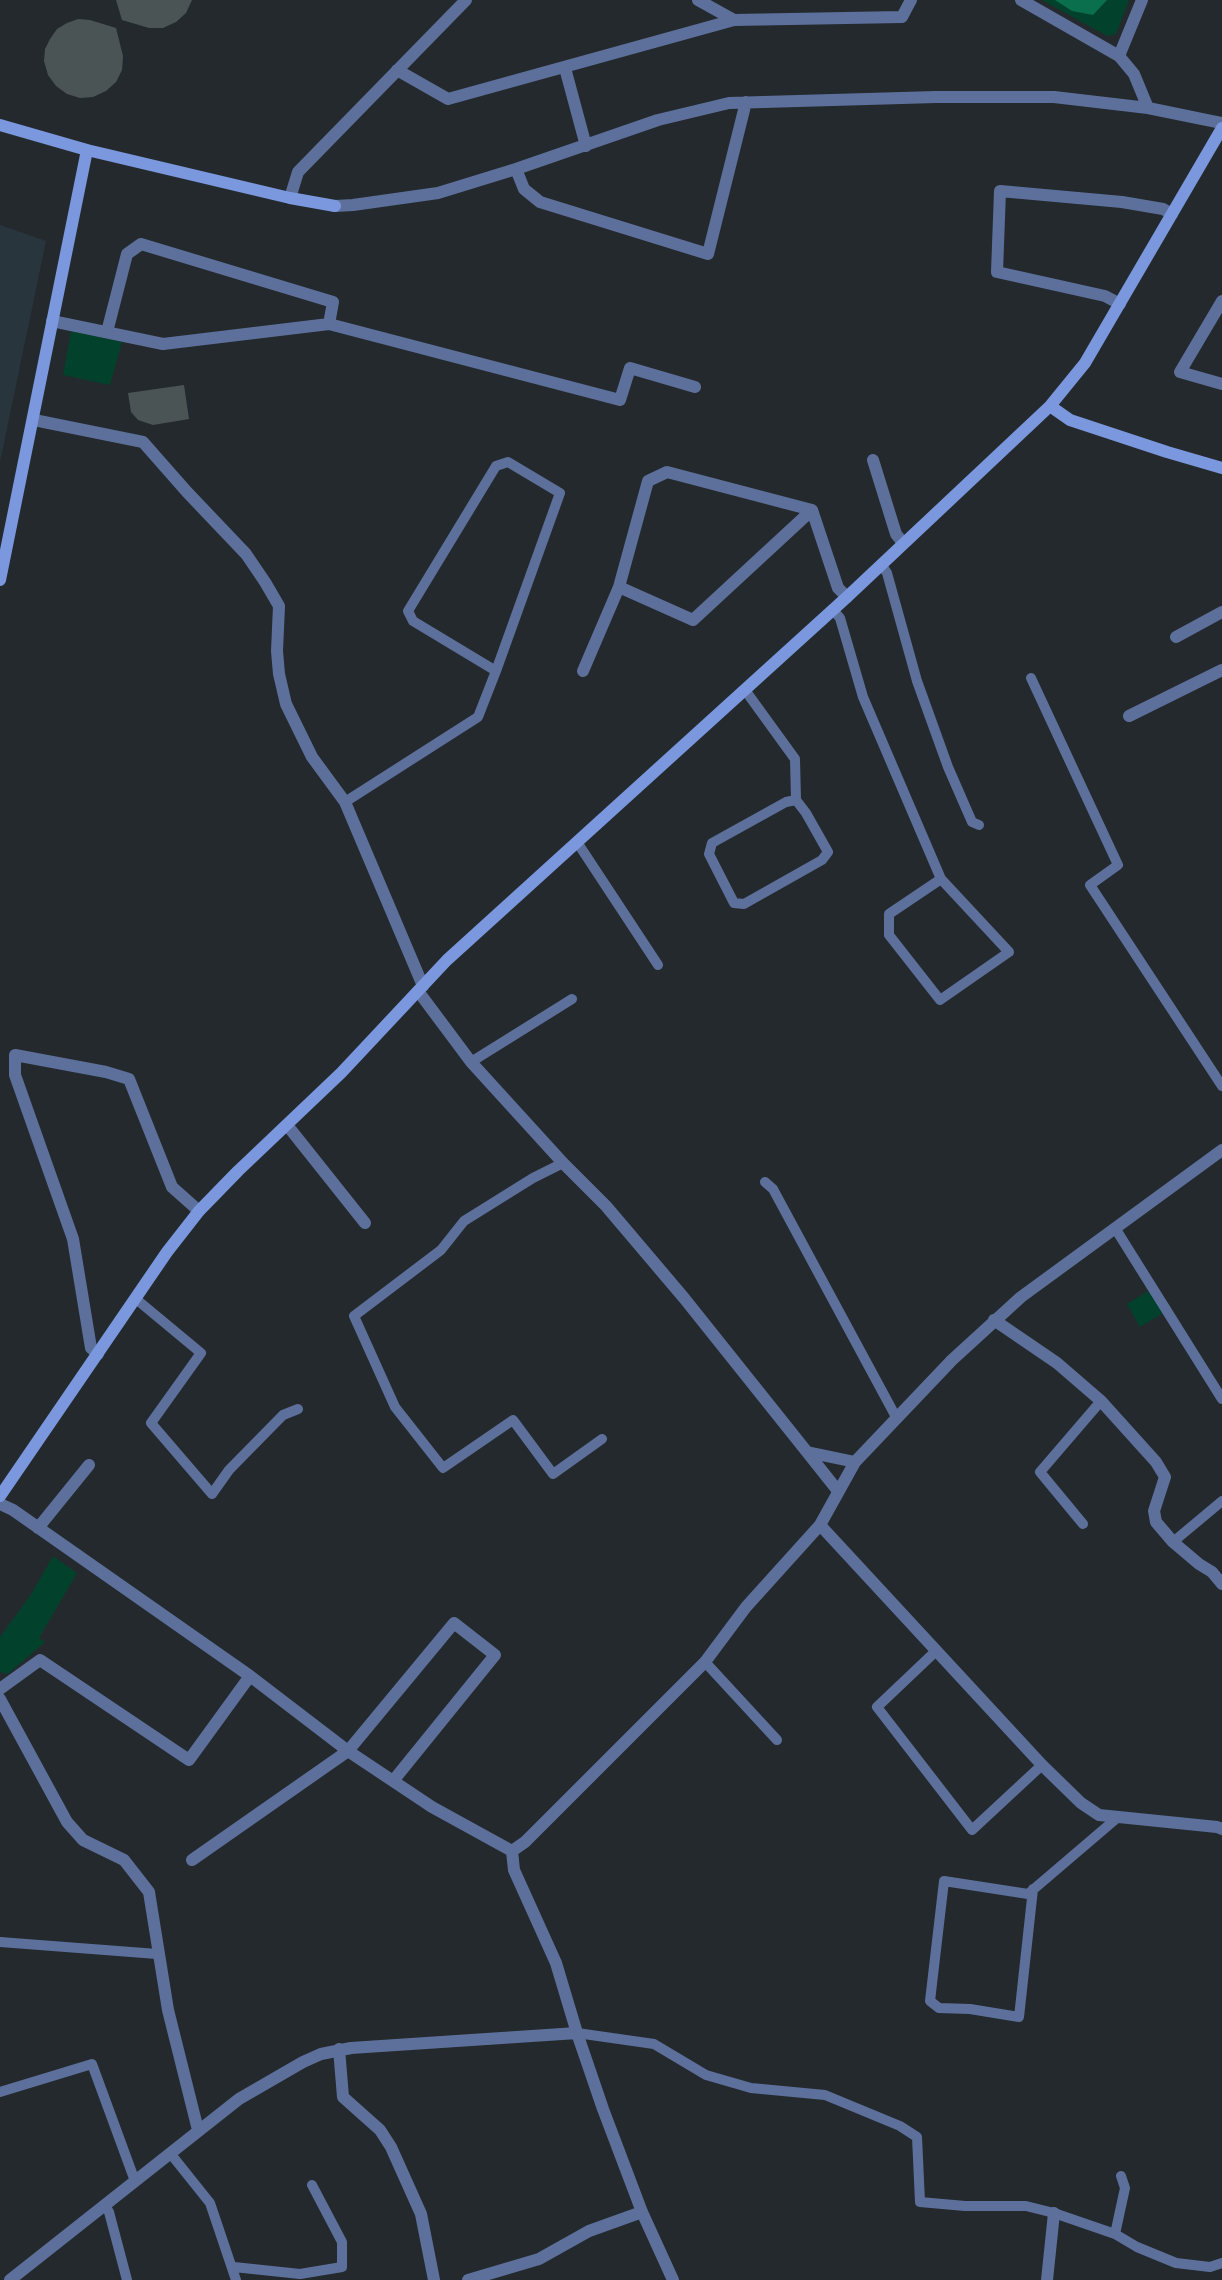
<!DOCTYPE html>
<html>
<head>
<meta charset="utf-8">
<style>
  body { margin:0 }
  canvas { display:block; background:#23292d }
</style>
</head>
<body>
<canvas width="1222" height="2280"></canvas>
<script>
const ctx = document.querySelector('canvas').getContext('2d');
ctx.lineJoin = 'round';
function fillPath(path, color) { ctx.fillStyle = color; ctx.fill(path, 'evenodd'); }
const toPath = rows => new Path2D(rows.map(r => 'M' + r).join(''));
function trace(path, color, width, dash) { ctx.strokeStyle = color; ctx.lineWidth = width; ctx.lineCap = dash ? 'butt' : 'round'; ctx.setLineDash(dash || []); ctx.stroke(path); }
fillPath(toPath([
  [0,225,46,241,0,462]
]), '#28353d');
fillPath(toPath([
  [1042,0,1129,0,1116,34,1107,36],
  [71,331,122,342,110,385,63,375],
  [1148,1291,1163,1313,1140,1327,1127,1304],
  [53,1556,77,1573,39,1638,45,1642,8,1674,0,1672,0,1637,30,1596]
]), '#02412b');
fillPath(toPath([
  [1055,0,1107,0,1093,15,1072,11]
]), '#0a6f4d');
fillPath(toPath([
  [116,0,192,0,186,13,176,22,163,28,149,28,122,20],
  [78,19,90,20,116,28,123,56,122,70,116,82,106,91,93,97,80,98,67,94,56,86,48,75,44,61,45,49,50,39,57,29,67,23],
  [184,385,189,419,153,425,138,420,131,412,128,393]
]), '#4a5454');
trace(toPath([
  [881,564,887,573,917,681,948,767,972,822,979,825],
  [833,610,840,618,863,697,941,879,1009,952,940,1000,889,935,889,914,941,879],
  [1031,678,1118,865,1090,885,1222,1086],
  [745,690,795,759,796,800,806,813,828,852,822,860,744,904,734,903,709,854,712,843,786,802,796,800],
  [345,802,478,717,496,671,560,493,508,462,496,466,408,611,413,621,496,671],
  [577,842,658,965],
  [471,1062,572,999],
  [563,1163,533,1178,464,1221,441,1250,354,1316,395,1407,443,1468,513,1420,553,1474,602,1439],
  [765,1182,773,1189,896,1417],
  [1115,1228,1222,1399],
  [136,1299,201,1353,151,1423,212,1494,229,1470,283,1415,298,1409],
  [1083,1524,1040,1472,1101,1401],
  [1173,1542,1222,1501],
  [936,1651,877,1707,972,1830,1042,1765],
  [705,1662,777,1740],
  [1033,1889,1019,2017,970,2009,939,2008,930,2001,944,1881,1028,1894,1117,1818],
  [0,1942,157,1954],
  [577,2033,654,2044,706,2075,751,2088,825,2095,900,2126,917,2137,920,2202,965,2206,1026,2206,1054,2213,1115,2234,1137,2247,1176,2263,1210,2267,1222,2263],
  [0,2092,92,2064,135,2181],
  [170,2153,210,2203,236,2280],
  [105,2206,109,2212,127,2280],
  [1115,2234,1125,2188,1121,2176],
  [234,2267,300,2274,342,2267,342,2242,312,2185]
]), '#5d709b', 10);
trace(toPath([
  [698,0,734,20],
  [1021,0,1119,56,1142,0],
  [1119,56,1134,74,1148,108],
  [565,68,586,146],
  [397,70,448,99,734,20,902,17,911,0],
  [516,169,524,189,540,202,708,254,746,102],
  [290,198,298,172,466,0],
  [335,206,353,205,438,193,516,169,658,120,729,103,936,97,1054,97,1148,108,1222,123],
  [1222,301,1180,372,1222,384],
  [1120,304,1105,296,997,272,1000,191,1122,202,1163,209,1172,214],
  [52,321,163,344,329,324,620,400,630,368,695,387],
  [107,332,127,254,141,244,333,302,329,324],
  [34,420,143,442,187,492,246,554,265,582,279,606,277,651,279,674,286,704,312,757,345,802,423,986],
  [873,460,896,534,903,543],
  [619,587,693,620,812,510],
  [1176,637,1222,612],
  [583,671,619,587,648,481,667,472,812,510,838,588,847,597],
  [1129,716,1222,670],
  [418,991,471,1062,563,1163,606,1206,684,1298,807,1452,855,1462],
  [287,1125,365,1223],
  [994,1320,1057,1363,1101,1401,1156,1462,1165,1477,1154,1511,1156,1522,1173,1542,1199,1564,1212,1572,1222,1584],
  [98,1354,91,1348,73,1239,15,1075,15,1055,106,1072,129,1079,172,1187,199,1211],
  [807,1452,838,1491],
  [0,1504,13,1510,250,1676,348,1751,432,1807,512,1851,525,1842,705,1662,746,1607,820,1525,855,1462,952,1360,1021,1297,1222,1150],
  [820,1525,1042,1765,1081,1803,1099,1815,1217,1827,1222,1829],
  [38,1528,89,1465],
  [0,1689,40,1660,189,1760,250,1676],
  [0,1699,67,1822,83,1840,124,1860,149,1892,168,2010,198,2130],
  [512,1851,514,1870,556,1963,577,2033,603,2109,642,2212,673,2280],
  [192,1860,348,1751,454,1623,495,1655,393,1781],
  [339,2049,343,2097,380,2130,391,2147,421,2214,434,2280],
  [10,2280,239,2099,303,2062,321,2054,351,2048,577,2033],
  [468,2280,539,2259,589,2231,642,2212],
  [1047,2280,1054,2213]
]), '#5d709b', 12);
trace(toPath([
  [0,125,87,150,290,198,335,206],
  [1050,406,1070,420,1167,452,1222,468],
  [0,580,87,150],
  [0,1496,167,1252,199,1211,238,1171,341,1073,447,960,847,597,1050,406,1085,363,1222,128]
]), '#7b98de', 12);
</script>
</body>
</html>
